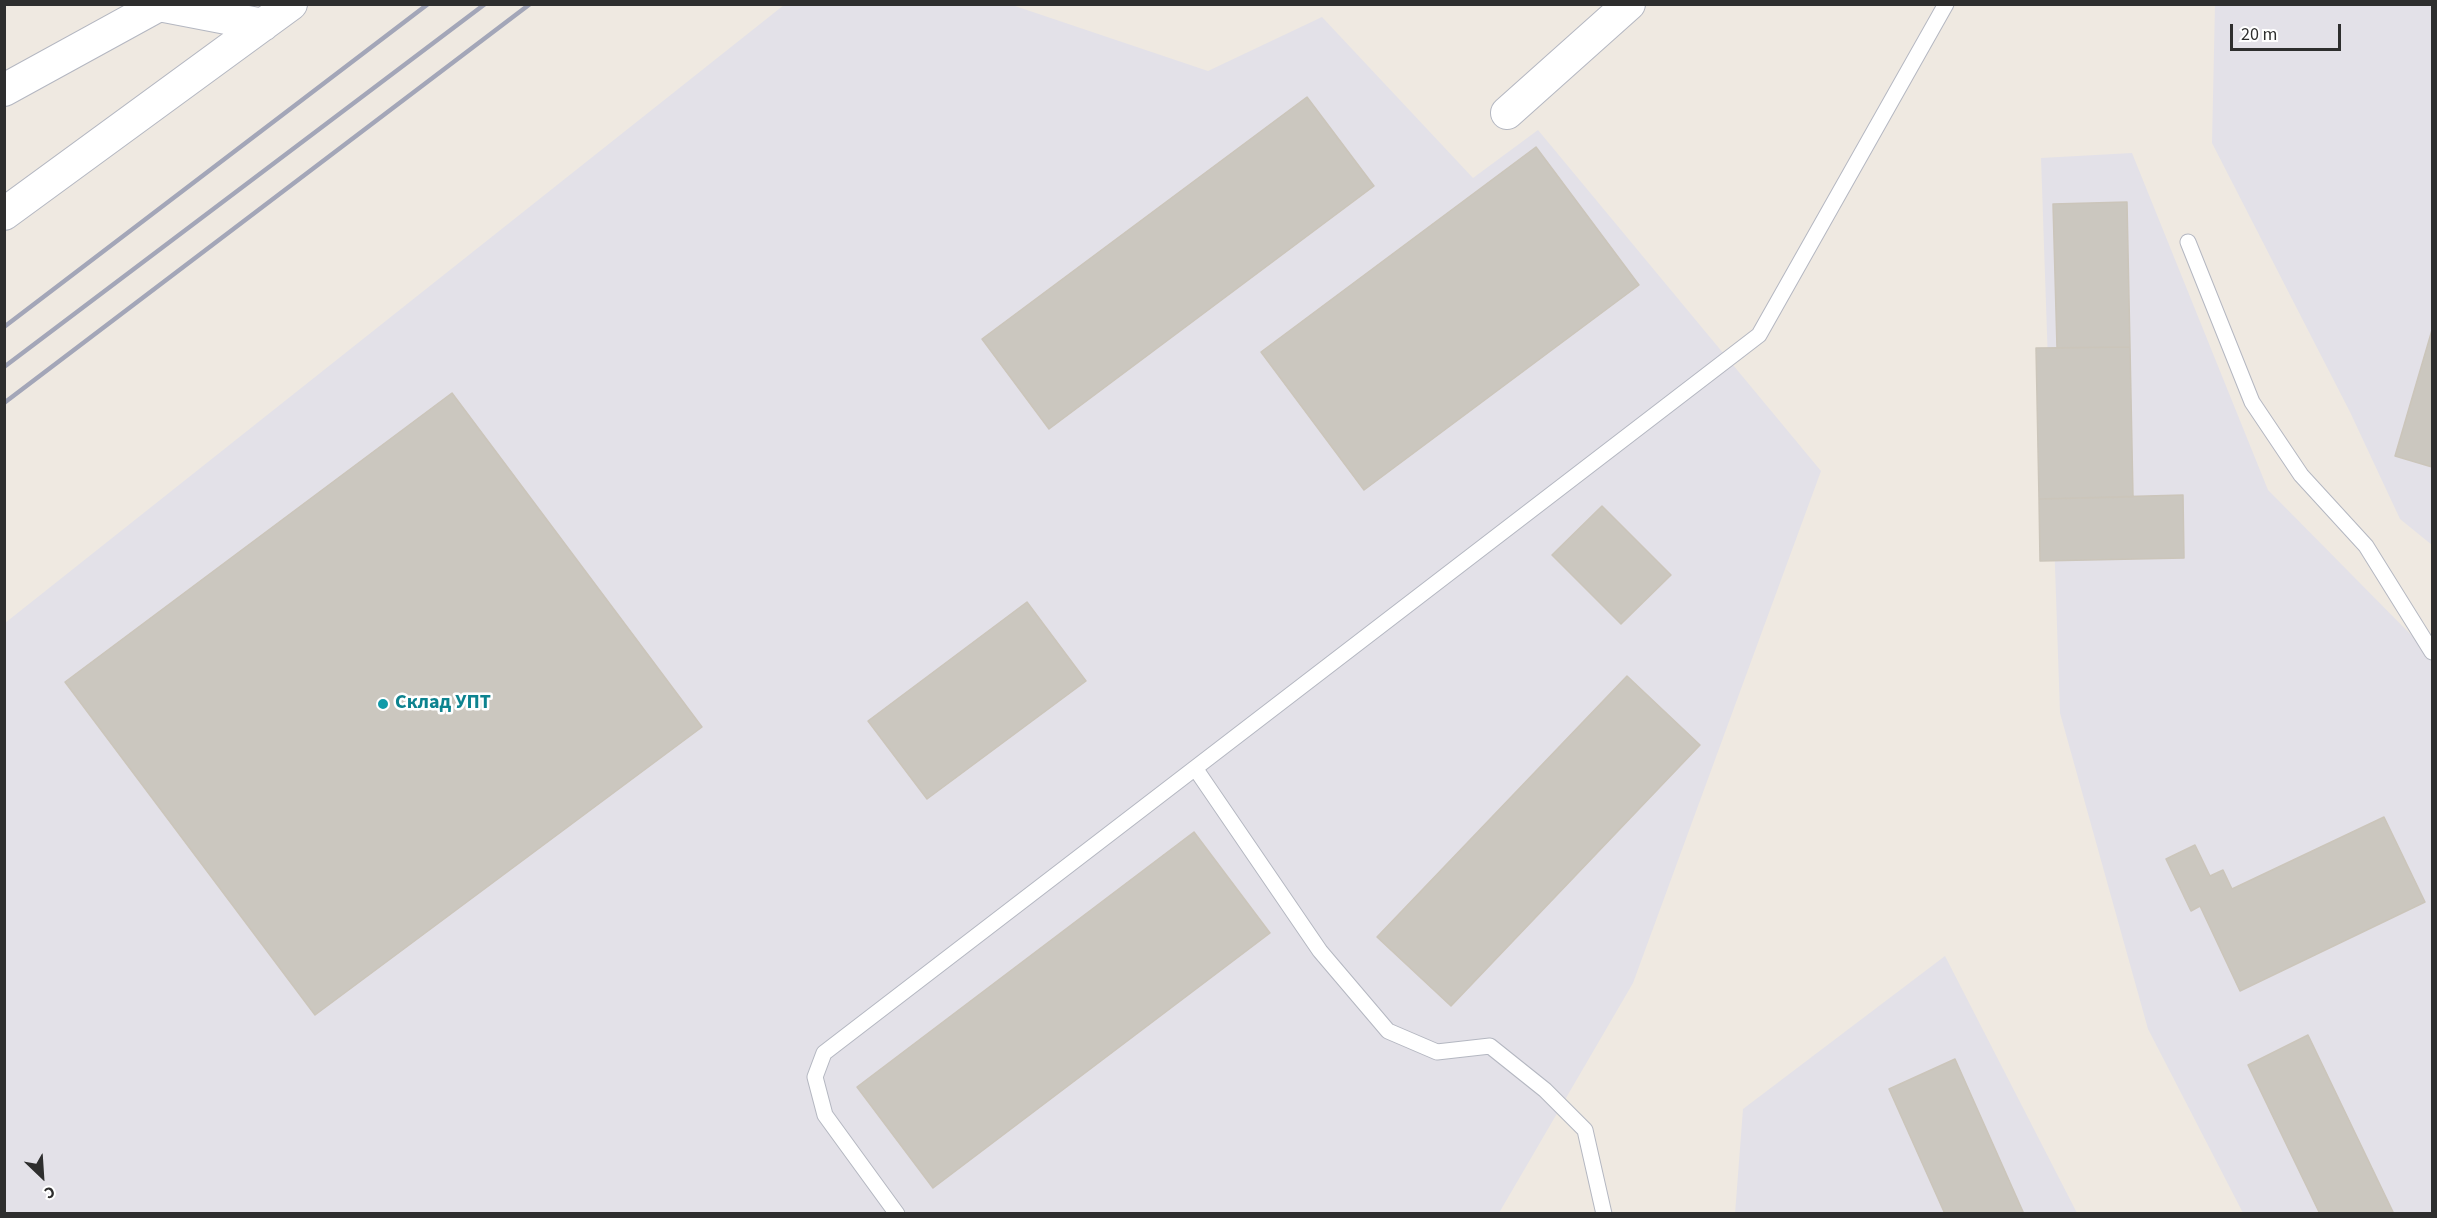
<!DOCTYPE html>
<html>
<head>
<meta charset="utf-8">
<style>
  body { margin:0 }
  #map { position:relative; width:2437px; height:1218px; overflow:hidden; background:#efe9e1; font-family:"Source Sans 3",sans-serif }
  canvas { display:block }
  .frame { position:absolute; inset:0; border:6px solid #2e2e2e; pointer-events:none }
  .north { position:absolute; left:12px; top:1146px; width:60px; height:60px; -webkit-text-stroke:4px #fff; paint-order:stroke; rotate:155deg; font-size:16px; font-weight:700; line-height:24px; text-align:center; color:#2e2e2e }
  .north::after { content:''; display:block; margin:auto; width:21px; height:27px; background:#2e2e2e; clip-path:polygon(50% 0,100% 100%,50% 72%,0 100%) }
  .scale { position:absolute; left:2230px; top:24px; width:111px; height:27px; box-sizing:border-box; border:3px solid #2e2e2e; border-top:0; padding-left:8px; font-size:18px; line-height:21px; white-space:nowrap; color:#2e2e2e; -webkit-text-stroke:4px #fff; paint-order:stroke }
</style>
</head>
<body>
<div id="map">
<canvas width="2437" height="1218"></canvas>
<div class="frame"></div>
<div class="north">С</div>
<div class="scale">20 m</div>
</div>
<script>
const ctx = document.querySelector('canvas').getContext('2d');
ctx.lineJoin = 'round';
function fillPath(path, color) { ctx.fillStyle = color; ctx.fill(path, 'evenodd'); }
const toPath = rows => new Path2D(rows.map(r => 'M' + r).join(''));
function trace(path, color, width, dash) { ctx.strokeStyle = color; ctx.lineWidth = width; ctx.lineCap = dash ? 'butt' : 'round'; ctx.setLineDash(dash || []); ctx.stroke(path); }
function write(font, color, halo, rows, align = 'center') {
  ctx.font = font + ' "Source Sans 3",sans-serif'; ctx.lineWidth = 5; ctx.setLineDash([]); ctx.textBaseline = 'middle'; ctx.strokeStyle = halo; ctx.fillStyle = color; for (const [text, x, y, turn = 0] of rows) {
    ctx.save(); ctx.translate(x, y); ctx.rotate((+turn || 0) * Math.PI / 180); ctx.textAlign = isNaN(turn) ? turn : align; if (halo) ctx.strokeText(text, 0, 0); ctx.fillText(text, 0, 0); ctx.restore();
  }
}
fillPath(toPath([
  [784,5,1012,5,1208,71,1322,17,1473,178,1538,130,1821,471,1633,983,1499,1213,5,1214,5,623],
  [2215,5,2432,5,2432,545,2400,519,2350,412,2212,143],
  [2132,153,2268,490,2432,656,2432,1213,2243,1213,2148,1029,2060,713,2041,158],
  [1945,956,2077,1213,1735,1214,1743,1109]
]), '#e3e1e8');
const building = toPath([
  [1307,97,1374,186,1049,429,982,339,1307,97],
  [1536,147,1639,285,1364,490,1261,352,1536,147],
  [2127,202,2130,347,2057,348,2053,204,2127,202],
  [2432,330,2432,467,2395,456,2432,330],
  [2130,347,2133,497,2039,499,2036,348,2130,347],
  [452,393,702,727,315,1015,65,682,452,393],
  [2183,495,2184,558,2040,561,2039,499,2183,495],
  [1602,506,1671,575,1621,624,1552,555,1602,506],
  [1027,602,1086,681,927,799,868,721,1027,602],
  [1627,676,1700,745,1451,1006,1377,937,1627,676],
  [2384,817,2425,902,2240,991,2200,906,2191,911,2166,859,2195,845,2210,876,2223,870,2232,889,2384,817],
  [1194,832,1270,933,933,1188,857,1087,1194,832],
  [2308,1035,2394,1214,2320,1214,2248,1065,2308,1035],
  [1955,1059,2024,1214,1945,1214,1889,1089,1955,1059]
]);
fillPath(building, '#cbc7bf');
trace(building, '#cbc5ba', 1.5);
const lane = toPath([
  [2188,242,2252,402,2301,475,2366,546,2432,652],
  [1195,768,1320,951,1388,1031,1437,1052,1490,1046,1545,1090,1585,1130,1604,1214],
  [897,1214,825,1115,815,1077,824,1053,1759,335,1946,4]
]);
const street = toPath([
  [4,90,159,5,263,25],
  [1507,113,1629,4],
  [4,214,291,4]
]);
trace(lane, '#b4b7c1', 17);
trace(street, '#b4b7c1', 34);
trace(lane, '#fff', 15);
trace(street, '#fff', 32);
trace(toPath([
  [4,327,428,4],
  [4,367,485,4],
  [4,403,530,4]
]), '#a3a6b8', 4.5);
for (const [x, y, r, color] of [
  [383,704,6,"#0f9aa8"]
]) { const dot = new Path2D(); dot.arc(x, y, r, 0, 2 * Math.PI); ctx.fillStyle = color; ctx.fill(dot); trace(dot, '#fff', 2); }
write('bold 20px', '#0d838f', '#fff', [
  ["Склад УПТ",395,704]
], 'left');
</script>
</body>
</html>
